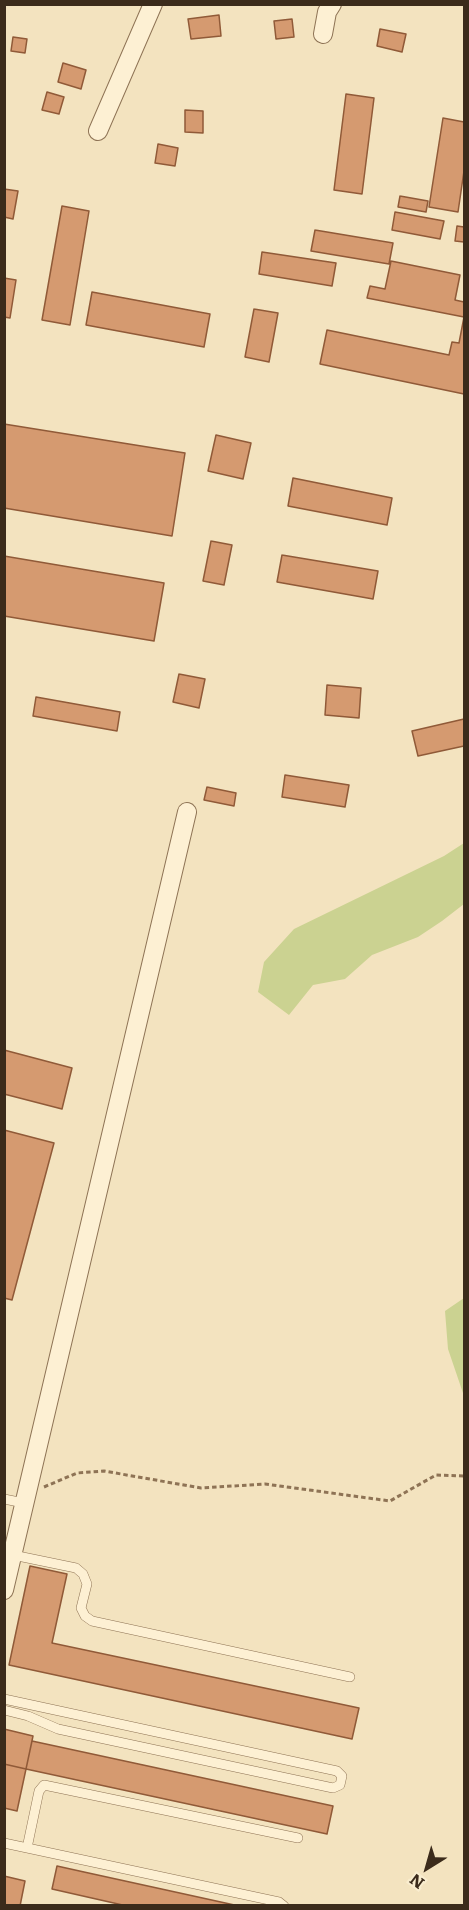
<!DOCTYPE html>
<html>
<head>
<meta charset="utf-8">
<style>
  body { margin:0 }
  #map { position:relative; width:469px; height:1910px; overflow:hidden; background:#f3e3bf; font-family:Literata,serif }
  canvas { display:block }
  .frame { position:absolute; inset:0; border:6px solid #3b2b1b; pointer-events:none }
  .north { position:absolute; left:397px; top:1838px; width:60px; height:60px; -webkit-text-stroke:4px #f9edcf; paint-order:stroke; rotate:217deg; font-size:16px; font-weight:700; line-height:24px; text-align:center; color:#3b2b1b }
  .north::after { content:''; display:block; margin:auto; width:21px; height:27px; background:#3b2b1b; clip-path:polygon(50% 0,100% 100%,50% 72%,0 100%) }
</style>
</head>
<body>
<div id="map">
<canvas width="469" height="1910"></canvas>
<div class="frame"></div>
<div class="north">N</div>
</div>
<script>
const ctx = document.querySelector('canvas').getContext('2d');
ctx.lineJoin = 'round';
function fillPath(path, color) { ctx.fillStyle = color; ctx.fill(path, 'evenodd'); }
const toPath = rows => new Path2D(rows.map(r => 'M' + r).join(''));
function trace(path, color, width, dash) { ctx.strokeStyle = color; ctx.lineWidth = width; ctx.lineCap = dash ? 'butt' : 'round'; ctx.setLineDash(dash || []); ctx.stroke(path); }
fillPath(toPath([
  [464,843,464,904,442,921,418,937,372,955,345,979,313,985,289,1015,258,992,264,962,294,929,444,856],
  [464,1298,464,1396,448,1349,445,1311]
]), '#cbd291');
const building = toPath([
  [219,15,221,36,191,39,188,19,219,15],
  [292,19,294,37,276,39,274,21,292,19],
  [380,29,406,34,402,52,377,46,380,29],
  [13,37,27,39,25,53,11,51,13,37],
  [63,63,86,70,81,89,58,82,63,63],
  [47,92,64,97,59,114,42,110,47,92],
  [346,94,374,98,362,194,334,190,346,94],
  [185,110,203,111,203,133,185,132,185,110],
  [443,118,464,122,464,171,458,212,429,207,443,118],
  [158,144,178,148,175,166,155,163,158,144],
  [4,189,18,191,13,219,4,217,4,189],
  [400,196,428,201,426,212,398,207,400,196],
  [62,206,89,211,70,325,42,320,62,206],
  [395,212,444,221,440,239,392,230,395,212],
  [457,226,464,227,464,242,455,241,457,226],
  [315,230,393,243,389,264,311,251,315,230],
  [262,252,336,263,332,286,259,274,262,252],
  [391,261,460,275,455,300,464,302,464,394,320,364,327,330,449,355,452,342,459,343,464,317,367,298,370,286,385,289,391,261],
  [4,278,16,280,10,318,4,317,4,278],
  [92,292,210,314,204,347,86,325,92,292],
  [254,309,278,313,269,362,245,357,254,309],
  [4,424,185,453,172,536,4,508,4,424],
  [216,435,251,443,243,479,208,471,216,435],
  [293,478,392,498,387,525,288,506,293,478],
  [211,541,232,545,224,585,203,581,211,541],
  [282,555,378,571,373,599,277,582,282,555],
  [4,556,164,583,154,641,4,616,4,556],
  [179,674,205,679,199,708,173,702,179,674],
  [327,685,361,688,359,718,325,715,327,685],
  [36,697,120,712,117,731,33,716,36,697],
  [464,719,464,746,418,756,412,731,464,719],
  [285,775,349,785,345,807,282,797,285,775],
  [207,787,236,793,234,806,204,800,207,787],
  [4,1050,72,1068,62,1109,4,1094,4,1050],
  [4,1130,54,1143,12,1300,4,1298,4,1130],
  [30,1566,67,1574,52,1643,359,1708,352,1739,9,1665,30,1566],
  [4,1729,33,1736,26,1769,4,1764,4,1729],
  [32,1741,333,1806,327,1834,26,1769,32,1741],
  [4,1764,26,1769,17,1811,4,1808,4,1764],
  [57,1866,84,1872,239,1906,127,1906,52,1889,57,1866],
  [4,1876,25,1881,20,1906,4,1906,4,1876]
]);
fillPath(building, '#d59a70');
trace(building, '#905a38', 1.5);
const service = toPath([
  [4,1499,24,1503],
  [13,1555,76,1568,83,1574,87,1584,81,1608,85,1616,92,1621,350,1677],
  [4,1699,337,1771,342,1776,340,1785,333,1788,58,1729,28,1716,4,1710],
  [4,1843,279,1902,284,1906],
  [27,1848,39,1791,44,1785,298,1838]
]);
const minor = toPath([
  [323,34,327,12,332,4],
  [98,131,153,4],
  [4,1590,187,812]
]);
trace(service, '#8e7355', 10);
trace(minor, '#8e7355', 20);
trace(toPath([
  [44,1487,77,1473,104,1471,201,1488,265,1484,390,1501,436,1475,464,1476]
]), '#8e7355', 3, [4.5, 3]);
trace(service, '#fdf0d3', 9);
trace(minor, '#fdf0d3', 18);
</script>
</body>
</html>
